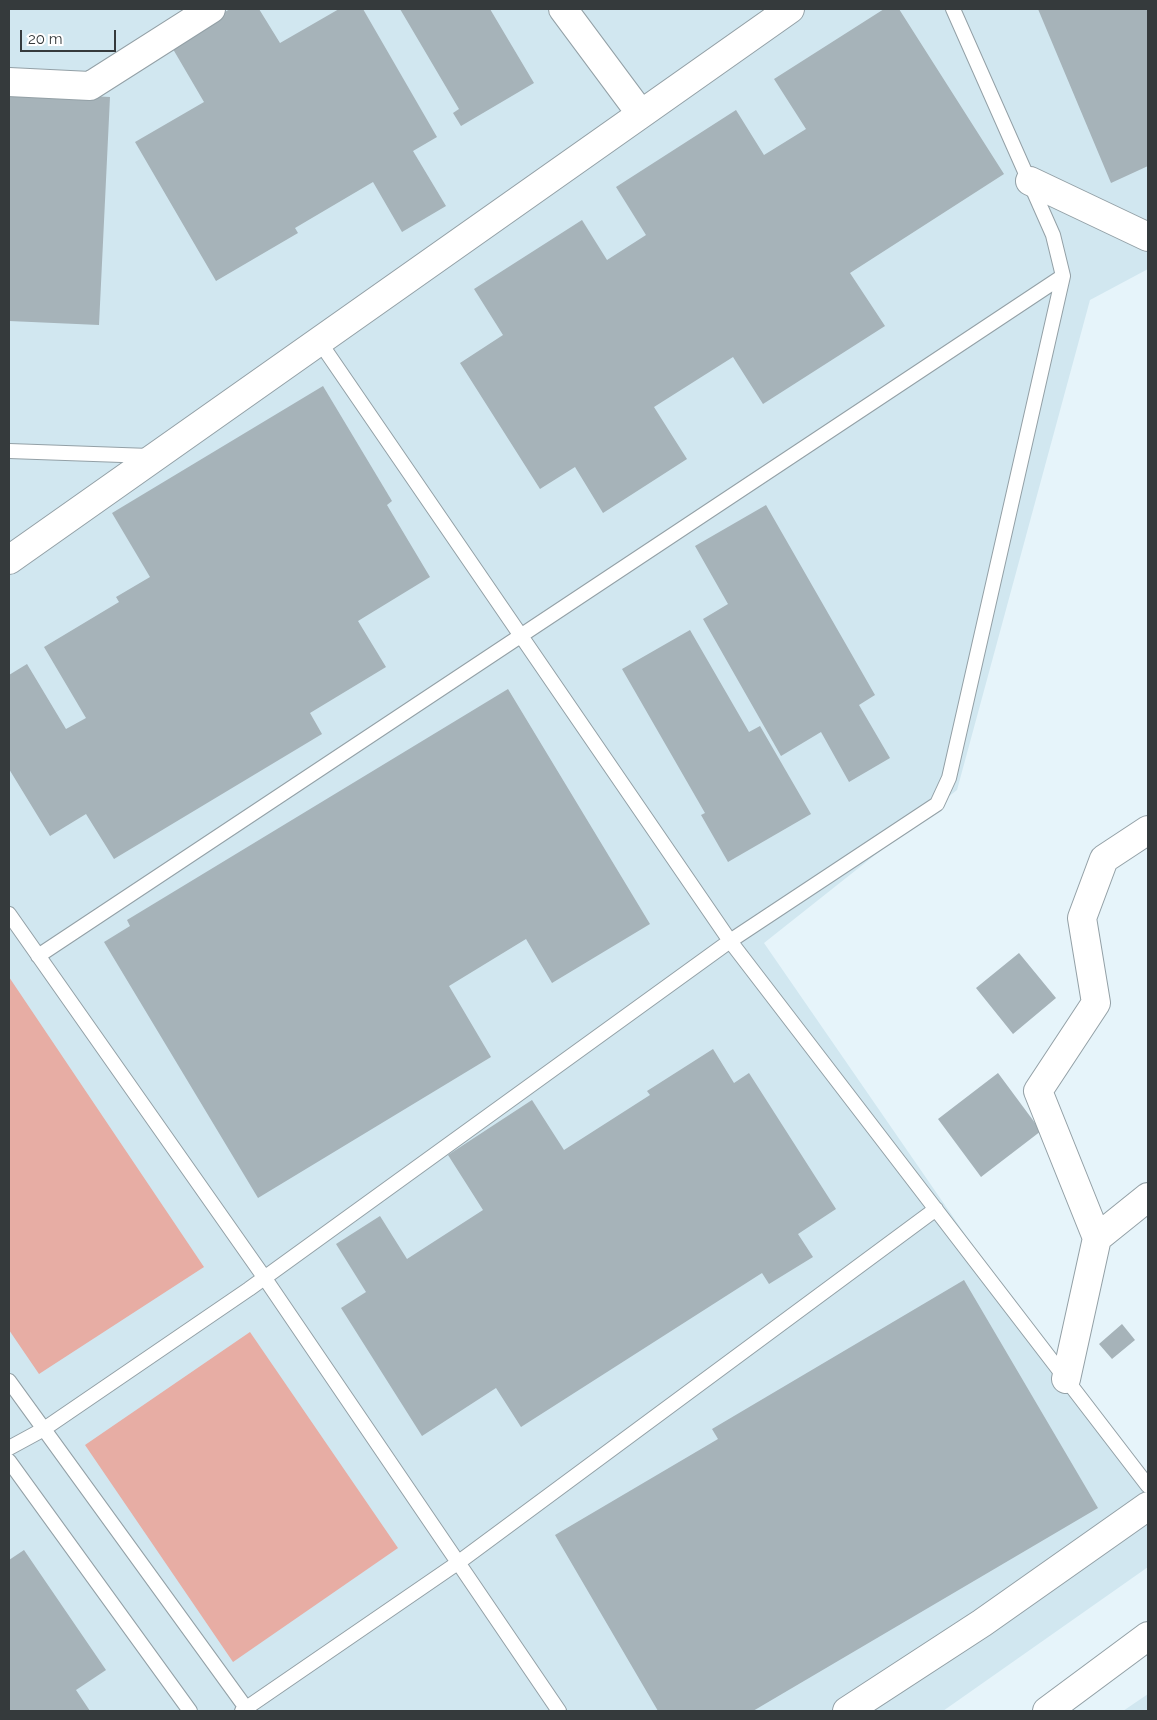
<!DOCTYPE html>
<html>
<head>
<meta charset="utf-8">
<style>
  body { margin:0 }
  #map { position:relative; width:1157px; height:1720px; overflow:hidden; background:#e6f4fa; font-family:Raleway,sans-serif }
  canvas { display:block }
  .frame { position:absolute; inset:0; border:10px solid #353a3c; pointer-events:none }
  .scale { position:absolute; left:20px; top:30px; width:96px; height:22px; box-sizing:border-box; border:2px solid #353a3c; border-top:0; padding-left:6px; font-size:15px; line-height:18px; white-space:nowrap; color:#353a3c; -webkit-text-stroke:4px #fff; paint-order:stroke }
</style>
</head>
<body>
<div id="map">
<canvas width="1157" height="1720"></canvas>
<div class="frame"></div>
<div class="scale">20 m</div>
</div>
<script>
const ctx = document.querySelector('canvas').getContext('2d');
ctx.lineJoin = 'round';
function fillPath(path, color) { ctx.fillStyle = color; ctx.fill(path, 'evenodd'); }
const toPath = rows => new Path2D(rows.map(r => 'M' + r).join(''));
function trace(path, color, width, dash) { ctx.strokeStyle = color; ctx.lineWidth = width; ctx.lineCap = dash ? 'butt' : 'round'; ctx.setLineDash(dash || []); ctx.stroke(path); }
fillPath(toPath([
  [9,9,1148,9,1148,269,1090,300,957,790,764,943,1116,1453,1148,1484,1148,1567,943,1711,9,1711],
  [1148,1694,1148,1711,1123,1711]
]), '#d1e7f0');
fillPath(toPath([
  [9,977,204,1267,39,1374,9,1330],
  [250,1332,398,1548,233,1662,85,1445]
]), '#e7ada4');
fillPath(toPath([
  [230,9,259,9,280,43,339,9,363,9,437,137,413,151,446,206,402,232,373,182,295,228,298,233,216,281,135,142,204,102,170,44],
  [400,9,490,9,534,83,461,126,453,113,459,109],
  [884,9,899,9,1004,174,850,273,885,326,763,404,733,357,654,407,687,459,603,513,575,467,540,489,460,363,503,335,474,289,582,220,607,260,646,235,616,187,736,110,764,155,806,129,774,79],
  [1038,9,1148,9,1148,166,1111,183],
  [9,92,110,97,99,325,9,321],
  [323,386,392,501,387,505,430,577,358,621,386,667,310,713,322,734,114,859,86,814,50,836,9,769,9,675,27,664,66,729,86,718,44,647,119,602,116,597,150,577,112,513],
  [766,505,875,695,859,705,890,758,849,782,821,732,781,756,703,619,728,604,695,546],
  [690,630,749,732,760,726,811,814,728,862,701,815,705,813,622,669],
  [508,689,650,924,552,983,526,939,449,986,491,1057,258,1198,104,942,130,926,127,920],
  [1019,953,1056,998,1013,1034,976,988],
  [713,1049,734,1083,749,1073,836,1209,798,1234,813,1257,769,1284,762,1273,521,1427,496,1388,422,1436,341,1308,366,1292,336,1244,380,1216,407,1259,483,1210,448,1155,532,1100,564,1150,650,1095,647,1091],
  [998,1073,1041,1131,981,1177,938,1119],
  [964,1280,1098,1508,753,1711,658,1711,555,1535,718,1439,712,1429],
  [1122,1324,1135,1340,1112,1359,1099,1344],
  [24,1550,106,1670,76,1690,90,1711,9,1711,9,1560]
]), '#a6b3b9');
const lane = toPath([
  [319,341,730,941,1148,1486],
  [9,451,150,456],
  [9,914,264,1277,559,1711],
  [38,956,1063,276],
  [9,1381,246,1708],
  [9,1448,44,1429,249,1289,730,941,937,804,949,778,1063,276,1053,235,953,9],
  [9,1461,190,1711],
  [242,1711,459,1562,936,1209]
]);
const street = toPath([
  [563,9,641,114],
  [9,82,90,86,211,9],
  [1030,181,1148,237],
  [9,560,790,9],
  [1097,1238,1148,1197],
  [1066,1379,1097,1238,1038,1091,1096,1003,1082,918,1104,859,1148,830]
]);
const secondary = toPath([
  [847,1711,982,1623,1148,1506],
  [1047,1711,1148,1636]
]);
trace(lane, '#93a0a6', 16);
trace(street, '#93a0a6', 30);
trace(secondary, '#93a0a6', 30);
trace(lane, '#fff', 14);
trace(street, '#fff', 28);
trace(secondary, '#fff', 28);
</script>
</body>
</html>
